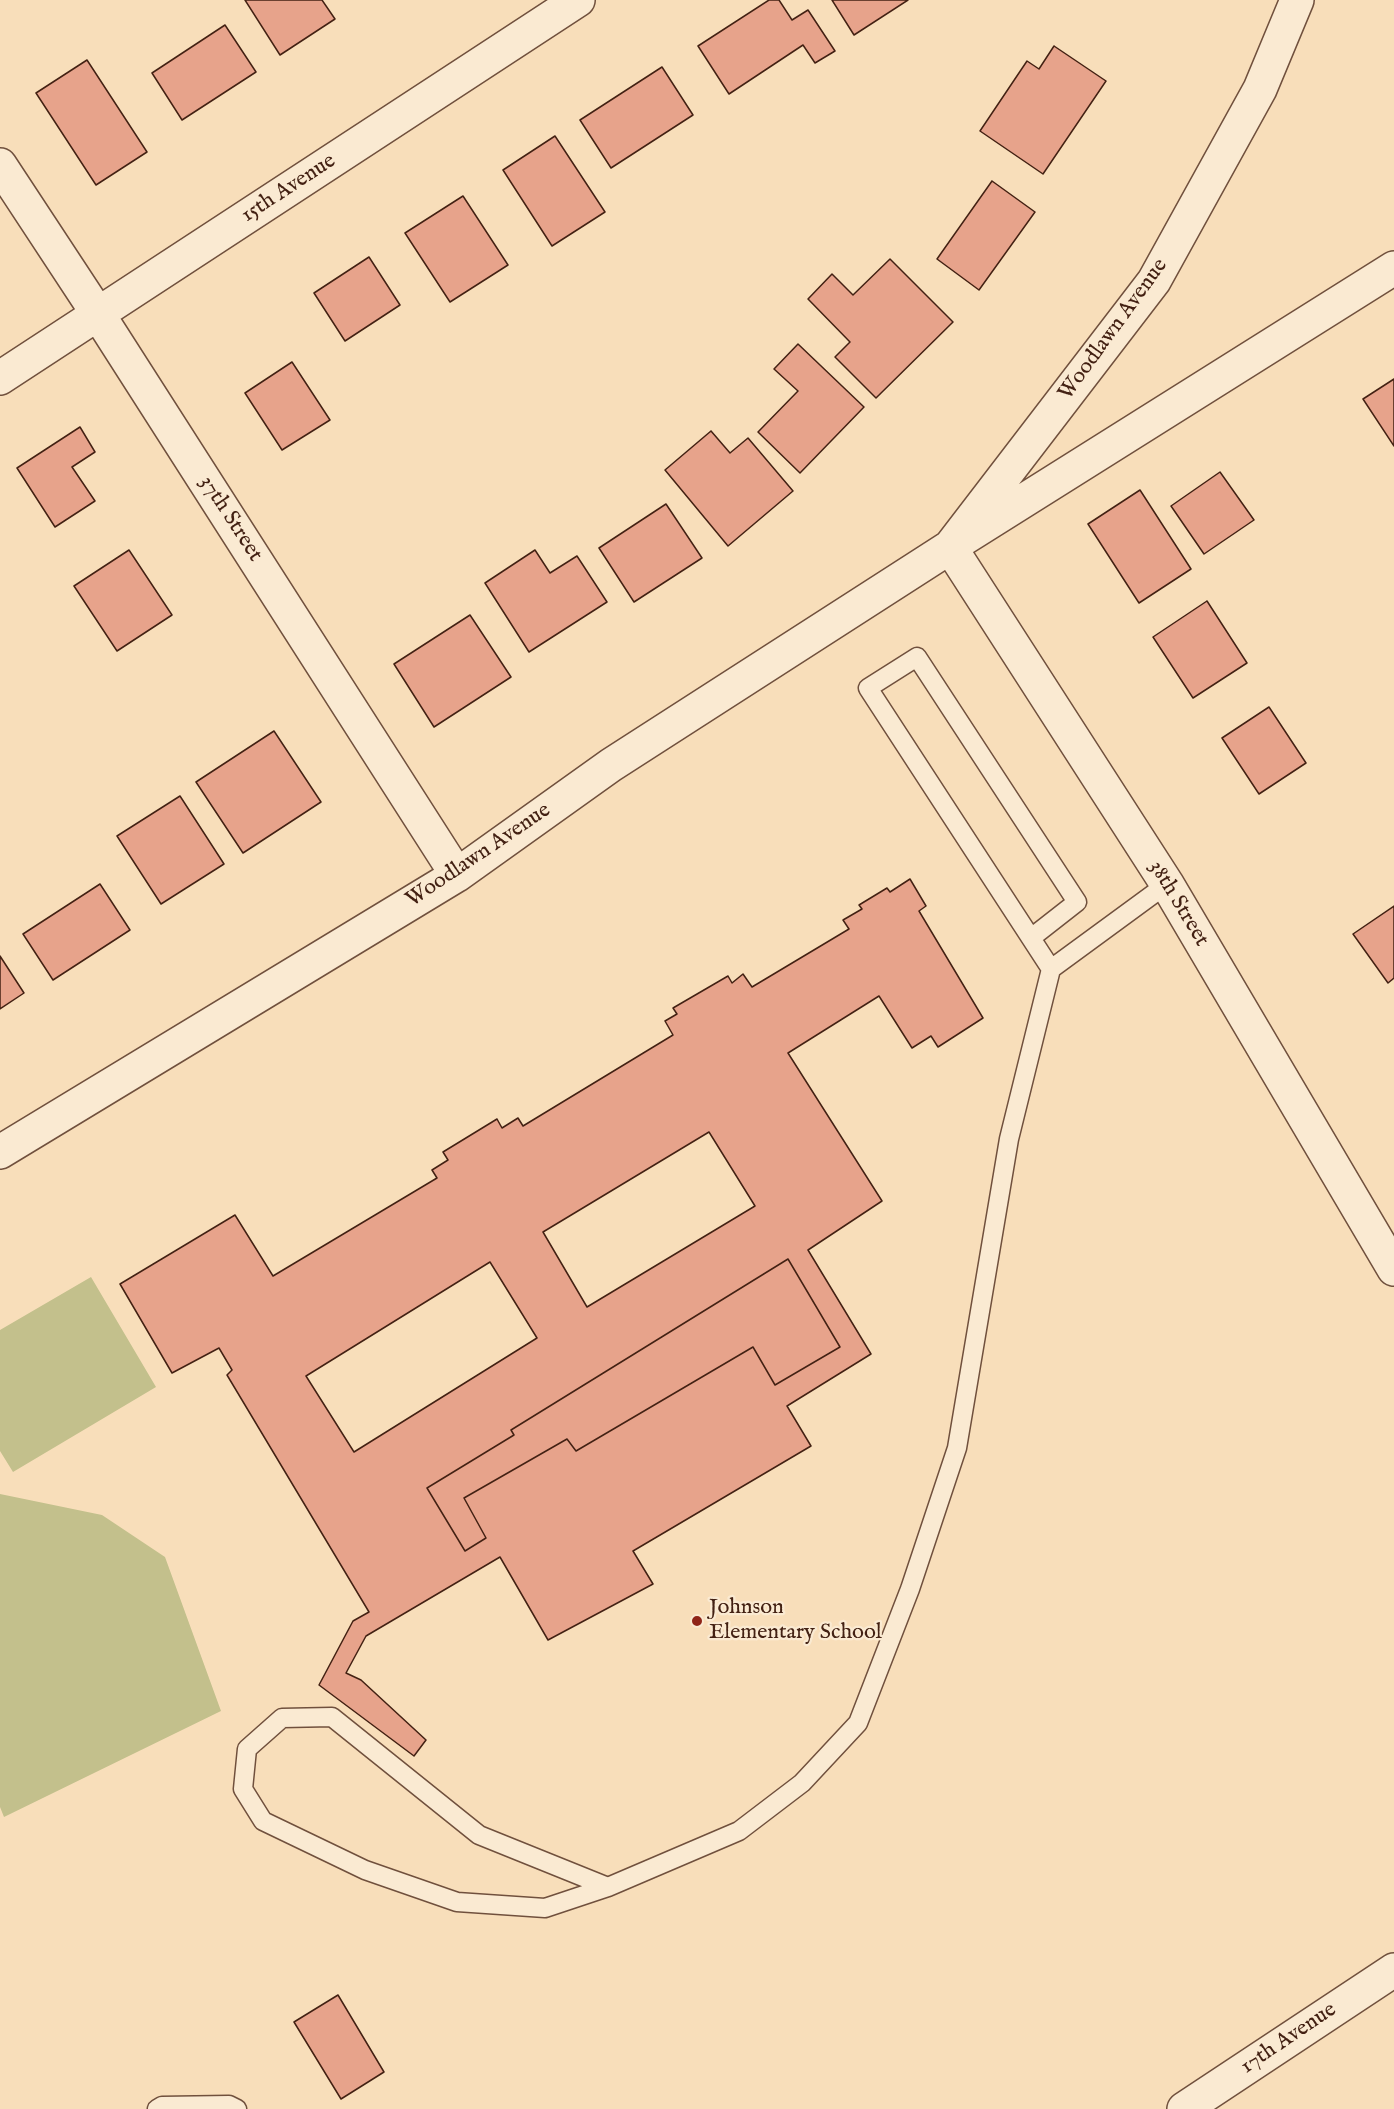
<!DOCTYPE html>
<html>
<head>
<meta charset="utf-8">
<style>
  body { margin:0 }
  canvas { display:block; background:#f8deba }
</style>
</head>
<body>
<canvas width="1394" height="2109"></canvas>
<script>
const ctx = document.querySelector('canvas').getContext('2d');
ctx.lineJoin = 'round';
function fillPath(path, color) { ctx.fillStyle = color; ctx.fill(path, 'evenodd'); }
const toPath = rows => new Path2D(rows.map(r => 'M' + r).join(''));
function trace(path, color, width, dash) { ctx.strokeStyle = color; ctx.lineWidth = width; ctx.lineCap = dash ? 'butt' : 'round'; ctx.setLineDash(dash || []); ctx.stroke(path); }
function write(font, color, halo, rows, align = 'center') {
  ctx.font = font + ' "IM FELL English",serif'; ctx.lineWidth = 4.5; ctx.setLineDash([]); ctx.textBaseline = 'middle'; ctx.strokeStyle = halo; ctx.fillStyle = color; for (const [text, x, y, turn = 0] of rows) {
    ctx.save(); ctx.translate(x, y); ctx.rotate((+turn || 0) * Math.PI / 180); ctx.textAlign = isNaN(turn) ? turn : align; if (halo) ctx.strokeText(text, 0, 0); ctx.fillText(text, 0, 0); ctx.restore();
  }
}
fillPath(toPath([
  [91,1277,156,1387,13,1472,0,1451,0,1330],
  [0,1494,102,1515,165,1557,221,1711,4,1817,0,1807]
]), '#c3c08c');
const building = toPath([
  [245,0,322,0,335,19,280,55,245,0],
  [769,0,779,0,792,20,808,10,835,51,815,63,803,45,729,94,698,46,769,0],
  [832,0,908,0,854,35,832,0],
  [225,25,256,72,182,120,152,73,225,25],
  [1054,46,1106,81,1043,174,980,131,1027,61,1039,69,1054,46],
  [87,60,147,152,96,185,36,93,87,60],
  [662,67,693,115,611,168,580,120,662,67],
  [555,136,605,212,552,246,503,170,555,136],
  [992,181,1035,212,979,290,937,259,992,181],
  [463,196,508,265,450,302,405,233,463,196],
  [369,257,400,305,345,341,314,293,369,257],
  [890,259,953,322,876,398,835,357,850,342,808,299,832,274,853,295,890,259],
  [798,344,864,407,800,473,758,432,798,391,774,369,798,344],
  [292,362,330,420,282,450,245,393,292,362],
  [1394,379,1394,446,1363,399,1394,379],
  [80,427,95,452,72,467,95,501,55,527,17,468,80,427],
  [711,431,730,453,748,438,793,491,728,546,665,470,711,431],
  [1220,472,1254,520,1204,554,1171,506,1220,472],
  [1140,490,1191,569,1139,603,1088,524,1140,490],
  [666,504,702,558,634,602,599,548,666,504],
  [129,550,172,615,117,651,74,586,129,550],
  [535,550,550,573,577,556,607,602,529,652,485,583,535,550],
  [1207,601,1247,663,1193,698,1153,637,1207,601],
  [470,615,511,677,434,727,394,664,470,615],
  [1269,707,1306,763,1259,794,1222,738,1269,707],
  [274,731,321,802,243,853,196,782,274,731],
  [180,796,224,864,161,904,117,836,180,796],
  [910,879,926,906,919,911,983,1018,938,1047,931,1036,912,1048,879,996,788,1053,882,1201,808,1250,871,1354,787,1406,811,1446,633,1551,653,1584,548,1640,500,1557,366,1636,346,1673,361,1680,426,1740,414,1756,319,1685,353,1621,369,1612,227,1375,232,1370,219,1348,172,1373,120,1284,235,1215,273,1276,437,1178,432,1170,448,1160,443,1152,497,1119,502,1128,518,1118,523,1126,673,1035,665,1021,677,1014,673,1008,728,976,732,983,743,974,752,987,849,929,843,920,862,909,859,905,887,888,890,892,910,879],
  [709,1132,755,1206,587,1307,543,1232,709,1132],
  [788,1259,840,1347,775,1385,753,1347,576,1451,567,1439,464,1498,486,1538,465,1551,427,1488,514,1435,511,1430,788,1259],
  [490,1262,537,1338,354,1452,306,1376,490,1262],
  [100,884,130,930,53,980,23,934,100,884],
  [1394,906,1394,978,1388,983,1353,934,1394,906],
  [0,956,24,993,0,1009,0,956],
  [788,1259,840,1347,775,1385,753,1347,576,1451,567,1439,464,1498,486,1538,465,1551,427,1488,514,1435,511,1430,788,1259],
  [338,1995,384,2072,341,2099,294,2022,338,1995]
]);
fillPath(building, '#e7a38b');
trace(building, '#432113', 1.5);
const service = toPath([
  [1031,938,1077,902,917,657,868,688,1051,969],
  [608,1887,479,1835,332,1717,282,1718,247,1749,243,1789,263,1821,365,1870,457,1902,545,1908,608,1887,739,1831,802,1783,858,1723,910,1589,957,1448,1009,1139,1051,969,1167,884],
  [157,2109,162,2106,229,2105,237,2109]
]);
const minor = toPath([
  [0,165,98,314,457,875],
  [1394,268,950,547,1167,884,1394,1269],
  [0,378,578,0],
  [0,1152,457,875,611,765,950,547,1154,281,1260,89,1297,0]
]);
const tertiary = toPath([
  [1184,2109,1394,1970]
]);
trace(service, '#70503d', 21);
trace(minor, '#70503d', 36);
trace(tertiary, '#70503d', 36);
trace(service, '#faead2', 18);
trace(minor, '#faead2', 33);
trace(tertiary, '#faead2', 33);
for (const [x, y, r, color] of [
  [697,1621,6,"#8f2418"]
]) { const dot = new Path2D(); dot.arc(x, y, r, 0, 2 * Math.PI); ctx.fillStyle = color; ctx.fill(dot); trace(dot, '#faead2', 2); }
write('22px', '#432113', '#faead2', [
  ["15th Avenue",289,189,-33],
  ["Woodlawn Avenue",1114,330,-54],
  ["37th Street",230,519,57],
  ["Woodlawn Avenue",479,856,-34],
  ["38th Street",1178,904,59],
  ["17th Avenue",1289,2039,-34]
]);
write('22px', '#432113', '#faead2', [
  ["Johnson",709,1608],
  ["Elementary School",709,1633]
], 'left');
</script>
</body>
</html>
